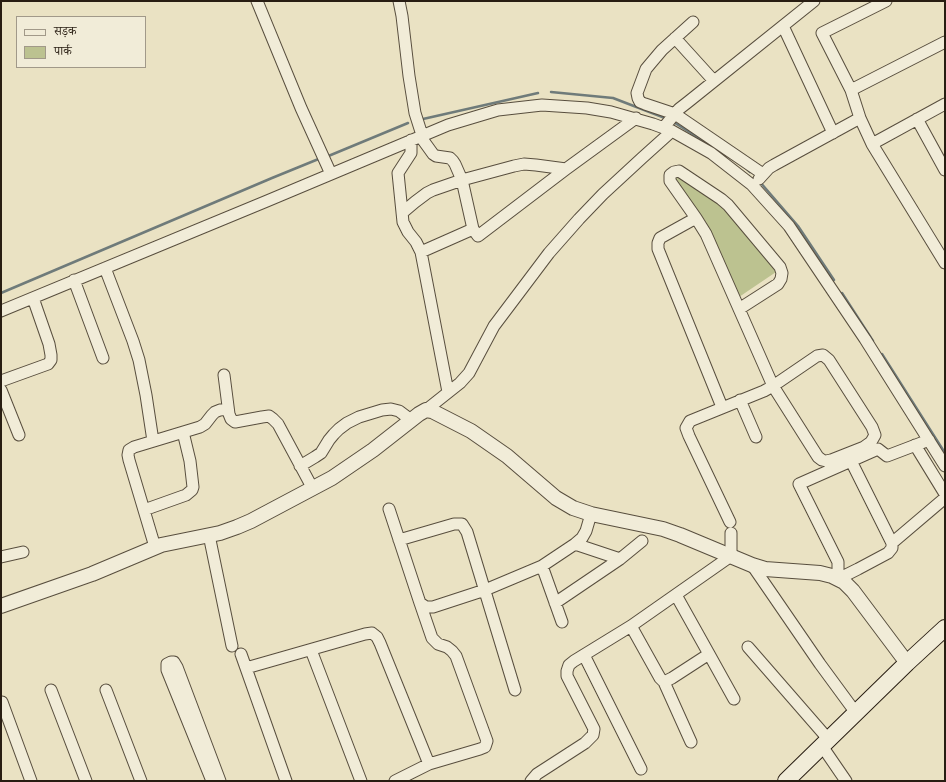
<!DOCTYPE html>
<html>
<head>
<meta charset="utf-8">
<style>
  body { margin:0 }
  #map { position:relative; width:946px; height:782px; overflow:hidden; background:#eae2c3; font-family:"Gentium Book Plus","Noto Serif Devanagari",serif }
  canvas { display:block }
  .frame { position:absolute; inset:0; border:2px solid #281d12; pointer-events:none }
  .legend { position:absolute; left:16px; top:16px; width:130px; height:52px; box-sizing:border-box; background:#f1ecd8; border:1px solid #a19989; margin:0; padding:5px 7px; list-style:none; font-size:12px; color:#281d12 }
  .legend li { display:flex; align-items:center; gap:8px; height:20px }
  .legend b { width:20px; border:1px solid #a19989 }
</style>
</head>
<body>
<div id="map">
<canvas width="946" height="782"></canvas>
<div class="frame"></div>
<ul class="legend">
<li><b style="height:5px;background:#f1ecd8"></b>सड़क</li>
<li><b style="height:11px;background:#bcc290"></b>पार्क</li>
</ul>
</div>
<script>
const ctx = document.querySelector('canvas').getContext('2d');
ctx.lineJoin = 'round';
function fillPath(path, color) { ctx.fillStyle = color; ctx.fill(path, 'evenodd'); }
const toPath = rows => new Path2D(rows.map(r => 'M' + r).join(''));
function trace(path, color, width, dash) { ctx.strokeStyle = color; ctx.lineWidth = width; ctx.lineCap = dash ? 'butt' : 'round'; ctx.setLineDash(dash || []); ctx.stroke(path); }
fillPath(toPath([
  [680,175,723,206,776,272,739,297,706,222,673,180]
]), '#bcc290');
trace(toPath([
  [551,92,613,98,665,118],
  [423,119,538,93],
  [675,123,715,148],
  [326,157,408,123],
  [746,168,750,172],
  [760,182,798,226,834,280],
  [1,293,272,178,321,158],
  [842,293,873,341],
  [882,354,945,453]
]), '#6f7b7a', 2.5);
const minor = toPath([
  [257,1,301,108,331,174],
  [399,1,402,16,409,76,415,113,422,135],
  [886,1,822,33,851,90,860,118,872,144,945,263],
  [693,22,662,50,651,63,646,69,637,93,638,98,640,102,645,104,675,114,763,174],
  [783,26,833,133],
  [675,38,714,81],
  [851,90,945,42],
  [917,119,945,170],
  [664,127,679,109,688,102,814,1],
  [420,136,433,154,436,156,450,158,453,161,455,164,462,180,473,229,478,236,566,169,636,118],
  [411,140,411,153,398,173,403,222,408,232,416,242,421,252,448,392],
  [872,144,945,104],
  [759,179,769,168,774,165,860,118],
  [402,213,415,202,427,193,433,190,462,180,514,166,524,164,536,165,566,169],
  [696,218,660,238,658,243,658,249,722,407],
  [421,252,473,229],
  [105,268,133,341,139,360,146,395,153,441],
  [74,280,103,358],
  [1,311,267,201,448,125,498,110,542,105,587,108,611,112,653,124,672,131,711,153,752,185,789,226,865,339,945,466],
  [224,375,229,414,231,419,235,422,262,417,269,416,273,419,278,424,313,489],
  [1,381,48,364,51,360,51,355,49,344,33,298],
  [1,390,19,435],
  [740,400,756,437],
  [426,410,460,383,469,373,494,326,549,253,579,219,603,194,642,158,672,131],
  [915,445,945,494],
  [851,461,892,543,892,548,888,553,858,569,838,579,838,562,799,484,851,461,878,449,887,456,929,440],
  [300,466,315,457,321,453,329,440,334,434,339,429,347,423,359,417,382,410,391,409,399,411,411,420],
  [389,509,420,603,426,607,433,607,485,590,542,566,575,544,582,538,586,531,591,514],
  [144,510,186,495,192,490,193,487,190,461,183,432],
  [730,522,689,436,686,428,690,421,764,391,773,386,817,356,823,355,829,360,872,427,875,435,871,442,864,447,831,460,826,461,822,460,818,457,773,386,706,234,696,218,670,181,670,175,674,172,679,171,721,199,728,205,780,267,782,273,781,279,778,284,739,309],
  [209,535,232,646],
  [399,540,454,524,462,524,467,532,515,690],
  [892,543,945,498],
  [575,544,620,559],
  [155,547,129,460,128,455,129,450,134,447,200,427,205,424,212,415,215,412,220,410,228,409],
  [1,557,23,552],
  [752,565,820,664,856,713],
  [542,566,562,622],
  [676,595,709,654,734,699],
  [555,603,620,559,642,541],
  [631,626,660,678,664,682,672,678,709,654],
  [748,647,829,740],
  [311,650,361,781],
  [241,654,286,781],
  [584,655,641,769],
  [246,668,365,634,372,633,377,637,380,643,429,764],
  [664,682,691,742],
  [51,690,86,781],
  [106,690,141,781],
  [2,702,31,781],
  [822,746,846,781],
  [212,781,167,670,167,664,171,662,174,662,177,667,220,781],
  [395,781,429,764,480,749,485,747,487,741,456,656,452,651,447,647,438,644,432,638,420,603],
  [531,781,537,774,585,743,593,735,594,729,567,676,567,671,569,665,574,661,631,626,731,556,731,533]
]);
const tertiary = toPath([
  [1,606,92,574,161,545,220,533,237,527,251,521,332,478,373,450,419,414,426,410,432,411,471,431,507,456,556,498,573,508,591,514,663,529,680,535,752,565,765,569,820,573,832,576,844,582,853,591,907,663]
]);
const secondary = toPath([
  [786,781,907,663,945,628]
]);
trace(minor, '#584e3e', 13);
trace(tertiary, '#584e3e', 16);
trace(secondary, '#281d12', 18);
trace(minor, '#f1ecd8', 11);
trace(tertiary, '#f1ecd8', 14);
trace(secondary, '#f1ecd8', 16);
</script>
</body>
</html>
